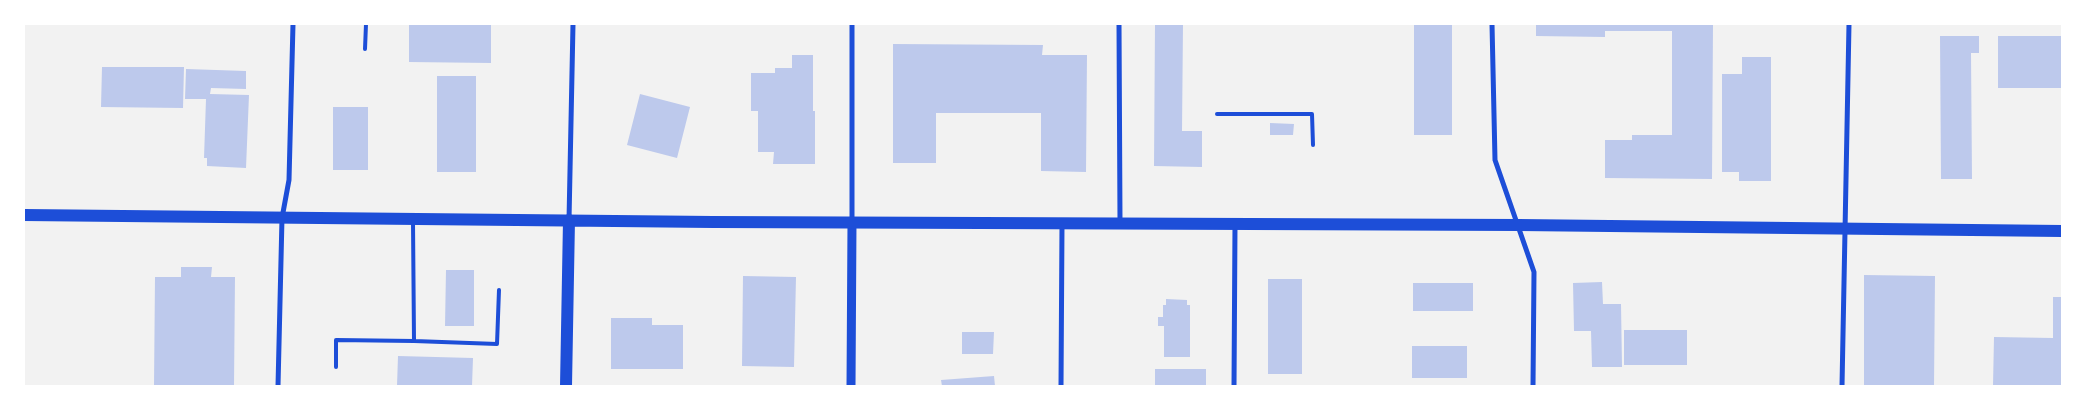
<!DOCTYPE html>
<html>
<head>
<meta charset="utf-8">
<style>
  body { margin:0 }
  #map { position:relative; width:2086px; height:410px; overflow:hidden; background:#f2f2f2; font-family:"Fira Sans",sans-serif }
  canvas { display:block }
  .frame { position:absolute; inset:0; border:25px solid #fff; pointer-events:none }
</style>
</head>
<body>
<div id="map">
<canvas width="2086" height="410"></canvas>
<div class="frame"></div>
</div>
<script>
const ctx = document.querySelector('canvas').getContext('2d');
ctx.lineJoin = 'round';
function fillPath(path, color) { ctx.fillStyle = color; ctx.fill(path, 'evenodd'); }
const toPath = rows => new Path2D(rows.map(r => 'M' + r).join(''));
function trace(path, color, width, dash) { ctx.strokeStyle = color; ctx.lineWidth = width; ctx.lineCap = dash ? 'butt' : 'round'; ctx.setLineDash(dash || []); ctx.stroke(path); }
fillPath(toPath([
  [409,24,491,24,491,63,409,62],
  [1155,24,1183,24,1182,131,1202,131,1202,167,1154,166],
  [1414,24,1452,24,1452,135,1414,135],
  [1536,24,1713,24,1712,179,1605,178,1605,140,1632,140,1632,135,1672,135,1672,31,1605,31,1605,37,1536,36],
  [1940,36,1979,36,1979,53,1971,53,1972,179,1941,179],
  [1998,36,2062,36,2062,88,1998,88],
  [893,44,1043,45,1042,55,1087,55,1086,172,1041,171,1041,113,936,113,936,163,893,163],
  [792,55,813,55,813,111,815,111,815,164,773,164,774,152,758,152,758,111,751,111,751,73,775,73,775,68,792,68],
  [1742,57,1771,57,1771,181,1739,181,1739,172,1722,172,1722,74,1742,74],
  [102,67,184,67,183,108,101,107],
  [186,69,246,71,246,89,211,88,210,94,249,95,246,168,207,166,207,158,204,158,206,99,185,99],
  [437,76,476,76,476,172,437,172],
  [640,94,690,107,677,158,627,145],
  [333,107,368,107,368,170,333,170],
  [1270,123,1294,124,1293,135,1270,135],
  [181,267,212,267,211,277,235,277,234,386,154,386,155,277,181,277],
  [446,270,474,270,474,326,445,326],
  [1864,275,1935,276,1934,386,1864,386],
  [743,276,796,277,794,367,742,366],
  [1268,279,1302,279,1302,374,1268,374],
  [1602,282,1603,304,1621,304,1622,367,1592,367,1591,331,1574,331,1573,283],
  [1413,283,1473,283,1473,311,1413,311],
  [2053,297,2062,297,2062,386,1993,386,1994,337,2053,338],
  [1166,299,1187,300,1187,305,1190,305,1190,357,1164,357,1164,326,1158,326,1158,317,1163,317,1163,305,1166,305],
  [611,318,652,318,652,325,683,325,683,369,611,369],
  [1624,330,1687,330,1687,365,1624,365],
  [962,332,994,332,993,354,962,354],
  [1412,346,1467,346,1467,378,1412,378],
  [398,356,473,358,472,386,397,386],
  [1155,369,1206,369,1206,386,1155,386],
  [994,376,995,386,942,386,941,380]
]), '#bdc9ec');
trace(toPath([
  [365,49,366,24],
  [1217,114,1312,114,1313,145],
  [414,341,497,344,499,290],
  [336,367,336,340,414,341,413,222]
]), '#1d4ed8', 4);
trace(toPath([
  [1119,24,1120,222],
  [1492,24,1495,160,1534,272,1533,386],
  [569,220,573,24],
  [852,222,852,24],
  [278,386,282,218,289,180,293,24],
  [1061,386,1062,224],
  [1234,386,1235,225],
  [1842,386,1849,24]
]), '#1d4ed8', 5);
trace(toPath([
  [851,386,852,222]
]), '#1d4ed8', 9);
trace(toPath([
  [24,215,713,222,1519,225,2062,231],
  [566,386,569,220]
]), '#1d4ed8', 12);
</script>
</body>
</html>
